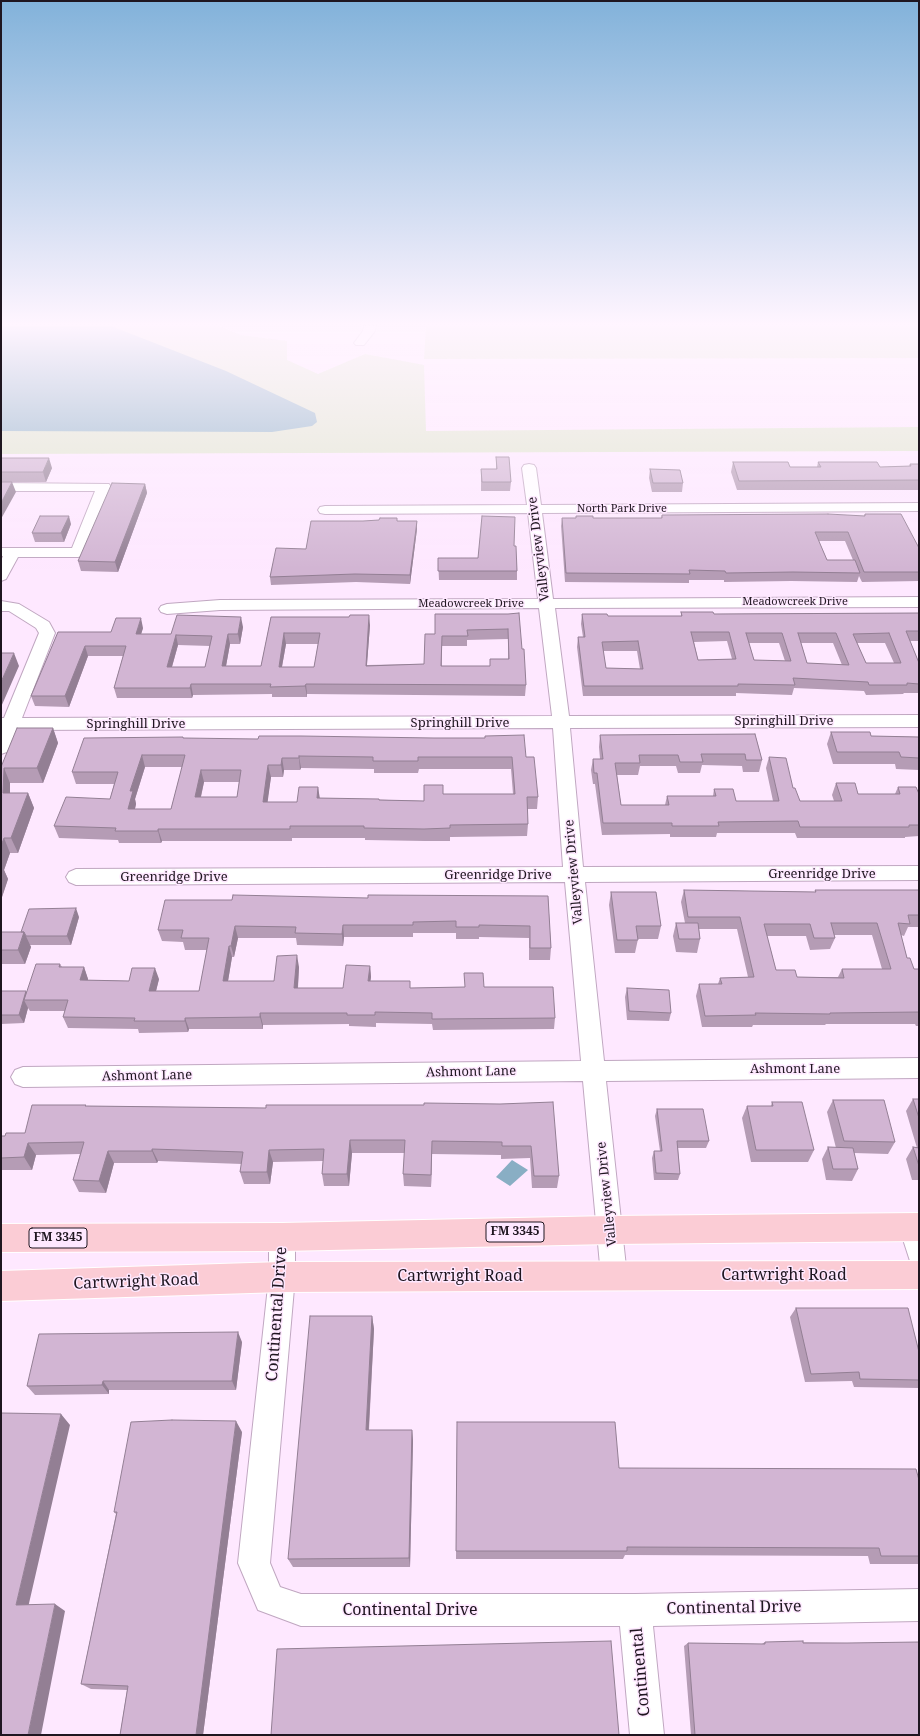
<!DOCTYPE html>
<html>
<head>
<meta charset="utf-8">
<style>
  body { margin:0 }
  #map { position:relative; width:920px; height:1736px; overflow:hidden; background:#fee8ff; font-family:"Noto Serif",serif }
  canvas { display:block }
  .frame { position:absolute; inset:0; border:2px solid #1f1620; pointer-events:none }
</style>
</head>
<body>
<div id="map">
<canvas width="920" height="1736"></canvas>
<div class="frame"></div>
</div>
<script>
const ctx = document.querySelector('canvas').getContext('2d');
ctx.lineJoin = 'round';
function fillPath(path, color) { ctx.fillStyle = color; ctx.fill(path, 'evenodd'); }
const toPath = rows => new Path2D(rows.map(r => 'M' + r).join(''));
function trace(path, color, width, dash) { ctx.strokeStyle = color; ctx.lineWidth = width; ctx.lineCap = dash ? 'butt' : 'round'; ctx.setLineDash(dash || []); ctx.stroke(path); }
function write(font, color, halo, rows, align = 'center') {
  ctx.font = font + ' "Noto Serif",serif'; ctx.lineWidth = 3; ctx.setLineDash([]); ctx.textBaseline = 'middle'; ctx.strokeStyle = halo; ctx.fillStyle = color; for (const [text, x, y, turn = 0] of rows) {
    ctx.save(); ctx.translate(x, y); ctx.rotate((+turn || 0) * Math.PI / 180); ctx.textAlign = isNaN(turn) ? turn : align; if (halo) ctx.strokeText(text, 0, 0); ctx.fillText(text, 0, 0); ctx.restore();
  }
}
fillPath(toPath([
  [1,326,220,326,240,335,287,341,287,360,318,374,365,354,424,365,426,431,919,427,919,451,1,454],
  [426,326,919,326,919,358,424,359]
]), '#dfe5cd');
fillPath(toPath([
  [1,326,111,326,226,371,315,413,317,422,312,426,272,432,1,431],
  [512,1160,528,1170,510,1186,496,1177]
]), '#89aec4');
const street = toPath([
  [364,326,376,326,375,331,364,345,356,345,354,343,363,331,364,326],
  [529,464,534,465,536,468,541,505,919,503,919,511,542,513,553,599,919,597,919,607,555,608,569,716,919,715,919,727,570,728,583,867,919,866,919,880,585,882,604,1061,919,1058,919,1078,606,1081,627,1276,623,1285,614,1289,605,1285,601,1276,583,1081,23,1087,15,1084,11,1077,15,1070,23,1067,581,1061,565,882,76,885,69,882,66,877,69,872,76,869,563,867,553,728,17,730,7,752,1,754,1,718,4,718,39,633,36,628,9,611,1,611,1,601,19,604,49,622,55,633,22,718,552,716,539,608,220,610,167,614,161,612,159,609,161,606,167,604,220,600,538,599,528,513,325,514,320,513,318,510,320,507,325,506,527,505,522,468,524,465,529,464],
  [1,483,109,484,111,487,83,556,78,557,18,557,6,579,1,581,1,561,3,556,1,556,1,548,72,548,95,491,1,491,1,483],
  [912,1215,919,1217,919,1265,910,1261,899,1227,903,1218,912,1215],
  [282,1224,291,1228,295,1237,295,1277,270,1563,280,1587,301,1594,635,1594,919,1589,919,1621,653,1626,664,1735,630,1735,620,1626,301,1626,258,1610,238,1563,269,1277,269,1237,273,1228,282,1224]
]);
const primary = toPath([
  [919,1213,919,1241,611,1244,282,1251,1,1252,1,1224,282,1223,611,1216,919,1213],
  [919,1261,919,1289,282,1292,1,1301,1,1271,282,1262,919,1261]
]);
trace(street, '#c0a7c1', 2);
trace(primary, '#fff', 2);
fillPath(street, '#fff');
fillPath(primary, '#fbccd5');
fillPath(toPath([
  [496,457,511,482,510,491,481,491,481,469,496,469],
  [1,458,52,468,46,482,1,482],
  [733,462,790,467,817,467,818,462,880,467,909,466,910,464,919,464,919,490,737,490,731,472],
  [650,469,683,483,682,492,652,492,649,478],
  [145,484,147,493,118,572,81,571,78,561],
  [865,514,919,548,919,581,862,582,859,576,857,582,791,581,724,582,724,580,689,580,689,583,565,582,561,526,562,518,576,518,576,516,593,518,661,518,662,515,864,516],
  [819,541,845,541,853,560,827,560],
  [398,521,417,521,417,529,410,584,356,582,271,585,270,577,306,549],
  [71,524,64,542,35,542,32,533],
  [514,546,517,571,517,580,439,580,438,558,478,558],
  [681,612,714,614,919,613,919,641,910,641,919,663,919,693,904,693,903,694,866,695,864,691,794,688,792,695,736,693,736,696,583,696,577,647,578,637,583,637,581,624,582,614,608,616,681,616],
  [727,641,732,659,698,660,694,642],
  [749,643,779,643,785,661,754,660],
  [801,643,833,643,842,665,807,663],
  [857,643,885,643,894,663,866,663],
  [603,651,637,651,640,669,606,668],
  [508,614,526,685,525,696,307,694,307,697,272,697,272,694,193,695,192,698,117,698,114,688,123,656,88,656,69,707,35,706,31,696,58,632,111,632,143,628,141,634,171,634,243,627,240,644,230,644,226,666,261,666,271,617,370,625,367,665,424,664,435,634],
  [508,639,508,659,490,659,490,666,442,666,442,646,467,646,467,640],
  [286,644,318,644,314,667,282,667],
  [178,645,210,646,205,667,172,667],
  [53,728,58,743,43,783,10,783,10,793,28,793,34,808,18,853,10,853,4,870,8,879,1,900,1,767],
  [831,732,871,736,919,737,919,770,896,769,895,764,833,764,827,744],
  [755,734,762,760,759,772,743,772,742,766,702,765,700,773,678,773,676,766,640,766,638,775,617,775,621,805,665,805,667,796,713,796,714,789,736,801,773,801,766,768,769,757,793,788,800,801,834,801,832,795,836,783,858,794,895,794,898,787,919,794,919,836,905,837,905,838,797,838,795,833,717,833,716,837,670,837,670,834,602,835,595,784,593,784,591,770,593,759,600,759,599,747,600,735],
  [183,737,183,738,526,757,538,797,537,809,527,809,528,824,527,836,450,837,450,841,425,841,365,840,365,838,292,838,292,841,162,841,161,843,119,843,118,840,59,838,54,826,110,799,114,784,76,784,72,772],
  [145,767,182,767,171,809,135,809,136,804,135,799],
  [301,768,374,769,374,773,418,773,419,769,511,769,513,794,443,794,424,801,319,798,318,787,297,802,267,802,271,777,283,777,284,770,300,770],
  [204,782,239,782,237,797,201,797],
  [684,890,815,892,815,890,919,890,919,927,908,927,904,936,901,935,907,958,914,969,919,969,919,1026,916,1026,915,1024,826,1024,825,1025,753,1025,752,1027,702,1027,696,996,699,984,718,984,720,978,748,977,737,929,699,929,700,939,697,953,676,952,673,936,676,923,685,923,681,902],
  [834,935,872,935,882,969,842,969,838,977,797,977,776,970,767,936,806,936,810,950,830,949,835,938],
  [611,892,661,926,658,939,638,939,635,953,615,953,609,905],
  [548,896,551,948,550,960,529,960,529,938,479,937,479,939,456,939,456,933,413,933,413,937,344,937,343,946,297,945,296,938,238,938,234,957,232,957,228,981,274,981,299,967,298,988,343,988,370,966,371,977,370,981,410,981,410,988,484,987,555,1018,554,1029,433,1030,432,1024,376,1023,376,1027,349,1026,349,1024,263,1025,263,1029,189,1029,188,1032,139,1033,138,1029,68,1028,63,1017,65,1011,30,1011,28,1008,24,1023,1,1024,1,991,27,992,60,964,62,967,84,967,88,979,88,980,129,981,159,979,156,991,199,991,207,950,185,950,183,942,162,941,158,930,232,900],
  [79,917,71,945,30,945,31,947,25,964,1,964,1,932,21,932],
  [627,988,671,1013,669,1021,627,1020,625,997],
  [913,1099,919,1099,919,1180,912,1180,906,1159,913,1147,917,1148,906,1111],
  [833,1100,895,1142,888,1154,854,1153,858,1169,852,1181,826,1180,822,1159,828,1147,836,1148,827,1112],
  [772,1102,814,1150,808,1162,751,1162,742,1118,747,1106,771,1106],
  [500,1104,559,1176,557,1188,532,1188,530,1158,501,1159,501,1155,432,1154,431,1187,404,1186,403,1174,405,1153,352,1153,349,1186,324,1186,322,1174,323,1161,273,1162,270,1184,244,1184,240,1172,242,1164,158,1161,157,1163,114,1163,106,1193,79,1192,73,1180,80,1154,36,1155,32,1170,1,1170,1,1136,5,1136,25,1133,87,1106,266,1108],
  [657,1109,709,1141,706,1148,678,1148,680,1174,678,1180,654,1180,652,1158,654,1151,660,1151,655,1116],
  [796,1308,919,1352,919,1387,918,1388,854,1387,852,1381,805,1382,790,1317],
  [372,1316,374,1329,369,1430,412,1430,413,1441,410,1567,293,1567,288,1559],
  [242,1342,236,1390,109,1390,109,1394,35,1395,27,1386],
  [457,1422,619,1468,919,1480,919,1564,870,1564,868,1556,625,1555,623,1559,456,1559],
  [242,1432,203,1735,120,1735,127,1690,91,1689,81,1684,116,1514,114,1512],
  [765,1642,847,1643,919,1735,691,1735,684,1646,688,1643,762,1644]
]), '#b59cb5');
fillPath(toPath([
  [49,458,52,468,46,482,43,472],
  [12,482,16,492,1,519,1,503],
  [145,484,147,493,118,572,115,562],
  [69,516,71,524,64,542,61,533],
  [417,521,417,529,410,584,410,575],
  [369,615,370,625,366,676,366,666],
  [241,617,243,627,240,644,238,634],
  [141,618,143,628,138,644,136,634],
  [284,633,286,644,280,677,279,667],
  [228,634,230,644,224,677,222,666],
  [176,635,178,645,169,677,167,667],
  [85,646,88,656,69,707,65,696],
  [14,653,19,666,1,707,1,682],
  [191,684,193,695,192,698,190,688],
  [306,684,307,694,307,697,305,686],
  [53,728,58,743,43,783,37,768],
  [142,755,145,767,135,799,136,804,132,821,128,809,130,791],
  [299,756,301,768,300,770,299,758],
  [282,758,284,770,283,777,281,765],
  [268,765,271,777,266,814,263,802],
  [4,768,10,783,10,808,3,793],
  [201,770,204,782,198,809,195,797],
  [318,787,320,799,317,798],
  [28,793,34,808,18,853,11,838],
  [158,829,162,841,161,843,158,831],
  [4,838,10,853,4,870,8,879,1,900,1,846],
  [76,908,79,917,71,945,67,936],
  [343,925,344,937,343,946,342,934],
  [235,926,238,938,234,957,231,946],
  [24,932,31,947,25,964,18,950],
  [229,946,232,957,226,993,223,981],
  [297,955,299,967,297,1000,294,988],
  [370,966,371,977,369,992,368,981],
  [84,967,88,979,85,991,80,980],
  [155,968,159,979,153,1003,149,991],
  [26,991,30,999,24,1000,28,1008,24,1023,19,1015],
  [260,1013,263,1025,263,1029,260,1017],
  [185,1018,189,1029,188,1032,185,1021],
  [350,1140,352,1153,349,1186,347,1174],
  [432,1141,432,1154,431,1187,431,1175],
  [28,1143,36,1155,32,1170,24,1157],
  [152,1149,158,1161,157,1163,152,1151],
  [269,1150,273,1162,270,1184,267,1172],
  [108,1151,114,1163,106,1193,99,1181],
  [372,1316,374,1329,368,1441,366,1430],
  [238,1332,242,1342,236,1390,232,1381],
  [103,1381,109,1390,109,1394,102,1385],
  [61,1414,70,1425,27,1612,16,1605],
  [236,1421,242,1432,203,1735,196,1735],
  [412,1430,413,1441,410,1567,409,1558],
  [55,1604,65,1611,41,1735,28,1735]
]), '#937f94');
const building = toPath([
  [496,457,509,457,511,482,482,482,481,469,497,469,496,457],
  [1,458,49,458,43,472,1,472,1,458],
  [733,462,788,462,790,467,821,467,818,462,877,462,880,467,911,466,910,464,919,464,919,480,739,481,733,462],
  [650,469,680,470,683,483,653,483,650,469],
  [1,482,12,482,1,503,1,482],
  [112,483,145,484,115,562,78,561,112,483],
  [828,514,865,516,865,514,901,514,919,548,919,572,864,572,848,532,815,532,827,560,855,560,860,573,793,572,726,573,725,571,689,570,690,574,566,573,562,518,576,518,576,516,593,516,593,518,662,518,662,515,828,514],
  [40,516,69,516,61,533,32,533,40,516],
  [482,516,515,517,514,546,516,546,517,571,438,571,438,558,478,558,482,516],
  [380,518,397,518,397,521,417,521,410,575,355,574,270,577,276,548,306,549,311,521,363,521,379,520,380,518],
  [681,612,713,612,714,614,919,613,919,631,906,631,919,663,919,684,907,683,907,685,869,685,868,682,793,678,795,685,738,684,738,686,584,686,578,637,585,637,582,614,607,614,608,616,682,616,681,612],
  [691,632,729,632,736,659,698,660,691,632],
  [746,633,782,633,791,661,754,660,746,633],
  [798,633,836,633,849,665,807,663,798,633],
  [889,633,901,663,866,663,853,634,889,633],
  [638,641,643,669,606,668,602,642,638,641],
  [519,613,522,649,524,649,526,685,306,684,305,686,270,687,271,684,191,684,190,688,114,688,126,646,85,646,65,696,31,696,58,632,111,632,116,618,141,618,136,634,171,634,177,615,241,617,238,634,228,634,222,666,261,666,271,617,349,617,350,615,369,615,366,666,424,664,425,634,435,634,435,614,508,614,519,613],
  [508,629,509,659,490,659,490,666,441,666,442,636,468,636,467,630,508,629],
  [284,633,320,633,314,667,279,667,284,633],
  [176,635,212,636,205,667,167,667,176,635],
  [1,653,14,653,1,682,1,653],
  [17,728,53,728,37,768,4,768,3,793,28,793,11,838,4,838,1,846,1,767,17,728],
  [831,732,870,732,871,736,919,737,919,758,901,757,899,752,837,752,831,732],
  [755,734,762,760,746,760,745,754,701,754,703,762,680,762,678,755,639,755,640,763,615,763,621,805,669,805,667,796,716,796,714,789,733,789,736,801,779,801,769,757,786,758,793,788,795,788,800,801,842,801,836,783,855,783,858,794,900,794,898,787,916,787,919,794,919,825,909,825,909,827,800,827,798,821,718,822,719,826,672,826,672,823,603,823,597,773,594,773,593,759,603,759,600,735,755,734],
  [524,735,526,757,534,757,538,797,527,797,528,824,450,825,450,828,424,829,364,828,364,826,290,826,290,829,158,829,158,831,115,831,116,828,54,826,66,797,110,799,118,772,72,772,84,738,183,737,183,738,258,739,259,736,301,736,434,738,485,738,485,736,524,735],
  [142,755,185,755,171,809,128,809,133,791,130,791,142,755],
  [299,756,373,757,373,761,418,761,418,757,512,757,515,794,443,794,443,785,424,785,424,801,379,800,379,799,317,798,318,787,299,787,297,802,263,802,268,765,281,765,282,758,299,758,299,756],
  [201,770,241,770,237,797,195,797,201,770],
  [684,890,816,892,815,890,919,890,919,915,908,915,910,924,898,923,907,958,910,958,914,969,919,969,919,1012,830,1013,830,1014,755,1013,756,1015,705,1016,699,984,722,984,720,978,754,977,740,917,688,917,684,890],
  [831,923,877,923,891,969,842,969,844,978,797,977,795,970,776,970,764,924,810,924,814,938,835,938,831,923],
  [611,892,656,892,661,926,636,926,638,940,617,940,611,892],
  [233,895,368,898,368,895,548,896,551,948,530,948,530,926,479,925,479,927,456,927,456,921,413,922,413,925,343,925,342,934,295,933,296,927,235,926,231,946,229,946,223,981,274,981,277,956,297,955,294,988,343,988,346,965,370,966,368,981,410,981,410,988,465,987,464,973,483,973,484,987,553,987,555,1018,432,1019,432,1013,375,1012,375,1015,347,1015,347,1013,260,1013,260,1017,185,1018,185,1021,134,1021,135,1018,63,1017,68,1000,24,1000,36,964,60,964,59,967,84,967,80,980,129,981,132,968,155,968,149,991,199,991,209,938,181,938,183,930,158,930,165,900,232,900,233,895],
  [76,908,67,936,26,936,24,932,21,932,29,909,76,908],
  [676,923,698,923,700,939,679,939,676,923],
  [1,932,24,932,18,950,1,950,1,932],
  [627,988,669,990,671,1013,629,1011,627,988],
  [1,991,26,991,19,1015,1,1015,1,991],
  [913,1099,919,1099,919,1118,913,1099],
  [833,1100,884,1100,895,1142,844,1141,833,1100],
  [553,1102,559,1176,534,1176,531,1146,502,1146,502,1142,432,1141,431,1175,403,1174,405,1140,350,1140,347,1174,322,1174,324,1149,269,1150,267,1172,240,1172,243,1152,152,1149,152,1151,108,1151,99,1181,73,1180,84,1142,28,1143,24,1157,1,1158,1,1136,5,1136,6,1133,25,1133,32,1105,86,1105,85,1106,266,1108,266,1105,424,1105,424,1103,500,1104,553,1102],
  [772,1102,802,1102,814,1150,756,1150,747,1106,773,1106,772,1102],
  [657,1109,703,1109,709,1141,677,1141,680,1174,656,1173,654,1151,662,1151,657,1109],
  [828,1147,853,1148,858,1169,833,1169,828,1147],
  [913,1147,919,1148,919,1166,913,1147],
  [796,1308,908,1308,919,1352,919,1380,860,1379,859,1372,811,1374,796,1308],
  [310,1316,372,1316,366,1430,412,1430,409,1558,288,1559,310,1316],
  [238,1332,232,1381,103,1381,102,1385,27,1386,39,1334,238,1332],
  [1,1413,61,1414,16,1605,55,1604,28,1735,1,1735,1,1413],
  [172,1420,236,1421,196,1735,120,1735,128,1686,81,1684,117,1512,114,1512,131,1422,172,1420],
  [457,1422,615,1422,619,1468,916,1469,919,1480,919,1556,881,1556,879,1548,627,1547,627,1551,456,1551,457,1422],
  [611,1641,619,1735,271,1735,277,1649,611,1641],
  [803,1641,803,1643,847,1643,919,1642,919,1735,695,1735,688,1643,765,1644,765,1642,803,1641]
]);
fillPath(building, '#d2b5d3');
trace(building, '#937f94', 1);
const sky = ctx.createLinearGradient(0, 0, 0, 569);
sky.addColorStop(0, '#82b2da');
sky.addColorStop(0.57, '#fff5ff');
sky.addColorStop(1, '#fff5ff00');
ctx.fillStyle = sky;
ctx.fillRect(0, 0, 920, 569);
write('11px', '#1f1620', '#fee8ff', [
  ["North Park Drive",622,509],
  ["Meadowcreek Drive",795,602],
  ["Meadowcreek Drive",471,604]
]);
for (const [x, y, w] of [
  [515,1232,58],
  [58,1238,58]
]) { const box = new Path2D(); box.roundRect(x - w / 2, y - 10, w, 20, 3); ctx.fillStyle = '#fee8ff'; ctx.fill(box); trace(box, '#1f1620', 1); }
write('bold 12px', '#1f1620', null, [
  ["FM 3345",515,1232],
  ["FM 3345",58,1238]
]);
write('13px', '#1f1620', '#fee8ff', [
  ["Valleyview Drive",539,549,-97],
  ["Springhill Drive",784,721],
  ["Springhill Drive",460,723],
  ["Springhill Drive",136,724],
  ["Valleyview Drive",574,872,-95],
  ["Greenridge Drive",822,874],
  ["Greenridge Drive",498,875],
  ["Greenridge Drive",174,877],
  ["Ashmont Lane",795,1069],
  ["Ashmont Lane",471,1072,-1],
  ["Ashmont Lane",147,1076,-1],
  ["Valleyview Drive",607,1194,-96]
]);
write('16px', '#1f1620', '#fee8ff', [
  ["Cartwright Road",784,1275],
  ["Cartwright Road",460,1276],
  ["Cartwright Road",136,1282,-2],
  ["Continental Drive",277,1314,-86],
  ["Continental Drive",734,1608,-1],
  ["Continental Drive",410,1610],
  ["Continental",641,1672,-95]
]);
</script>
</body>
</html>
